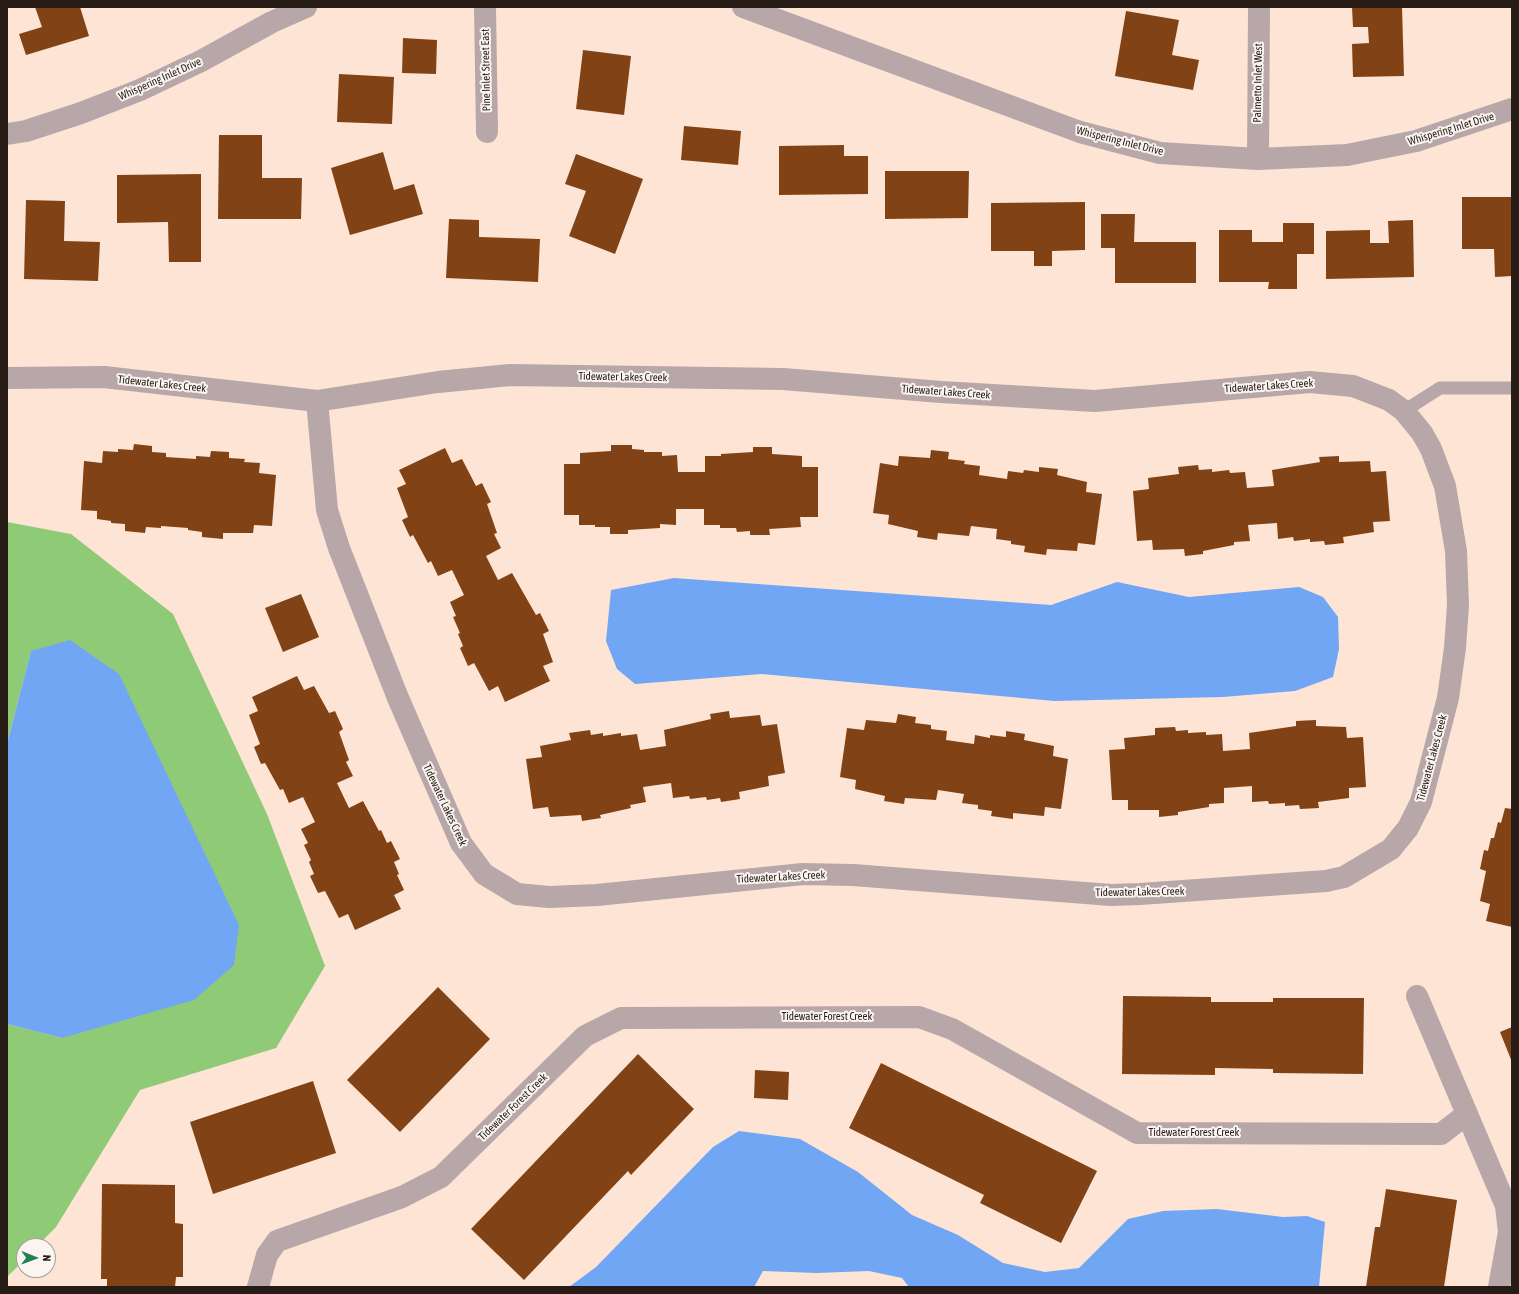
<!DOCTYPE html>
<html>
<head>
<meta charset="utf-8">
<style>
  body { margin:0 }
  #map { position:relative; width:1519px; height:1294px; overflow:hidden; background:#fde4d5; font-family:"Asap Condensed",sans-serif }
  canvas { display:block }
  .frame { position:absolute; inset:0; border:8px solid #261c15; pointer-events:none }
  .north { position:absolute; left:16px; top:1238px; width:40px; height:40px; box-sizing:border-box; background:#fbf5f1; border:1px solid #a69e99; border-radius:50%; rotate:91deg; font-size:11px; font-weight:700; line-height:16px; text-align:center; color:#261c15 }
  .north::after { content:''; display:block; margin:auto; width:14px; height:18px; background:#208159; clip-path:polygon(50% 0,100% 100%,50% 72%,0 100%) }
</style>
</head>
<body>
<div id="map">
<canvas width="1519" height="1294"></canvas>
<div class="frame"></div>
<div class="north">N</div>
</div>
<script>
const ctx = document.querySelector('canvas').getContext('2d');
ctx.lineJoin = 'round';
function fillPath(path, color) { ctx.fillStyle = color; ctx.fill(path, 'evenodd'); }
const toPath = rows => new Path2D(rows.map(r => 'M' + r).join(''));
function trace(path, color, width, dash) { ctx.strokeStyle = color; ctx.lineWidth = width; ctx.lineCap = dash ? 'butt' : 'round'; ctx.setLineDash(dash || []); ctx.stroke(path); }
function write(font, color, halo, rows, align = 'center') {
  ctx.font = font + ' "Asap Condensed",sans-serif'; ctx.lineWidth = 4; ctx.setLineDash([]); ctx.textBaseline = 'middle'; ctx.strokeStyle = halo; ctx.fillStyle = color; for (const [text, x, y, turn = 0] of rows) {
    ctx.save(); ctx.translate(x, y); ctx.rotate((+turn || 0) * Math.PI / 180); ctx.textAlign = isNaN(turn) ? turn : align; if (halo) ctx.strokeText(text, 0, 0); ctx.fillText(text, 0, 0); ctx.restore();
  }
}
fillPath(toPath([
  [7,522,71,534,173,614,267,814,325,966,276,1048,140,1090,56,1227,37,1246,24,1246,24,1260,7,1277,7,1024,62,1038,31,651,7,744]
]), '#8fca77');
fillPath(toPath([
  [674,578,1051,605,1117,582,1189,597,1299,587,1323,597,1338,617,1339,649,1333,677,1295,691,1223,697,1054,701,762,674,635,684,617,669,606,641,611,590],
  [70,640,119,674,239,925,234,965,194,1000,62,1038,7,1024,7,744,31,651],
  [739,1131,800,1139,858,1172,912,1215,958,1235,1003,1263,1045,1272,1079,1268,1128,1219,1163,1211,1217,1209,1283,1217,1307,1216,1325,1222,1319,1287,909,1287,902,1278,869,1271,817,1273,763,1271,754,1287,569,1287,596,1267,713,1147]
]), '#70a6f4');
fillPath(toPath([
  [35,7,80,7,89,36,26,55,19,34,42,27],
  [1352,7,1402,7,1404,76,1353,77,1352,44,1369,43,1368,27,1353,27],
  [1126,11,1179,20,1172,55,1199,60,1193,90,1115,76],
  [403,38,437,40,436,74,402,73],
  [583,50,631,56,624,115,576,109],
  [339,74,394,77,392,124,337,122],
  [684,126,741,131,738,165,681,160],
  [219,135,262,135,262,178,302,178,301,219,218,219],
  [844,145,844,156,868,156,868,194,779,195,779,146],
  [383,152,394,190,414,184,423,214,350,235,331,168],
  [576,154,643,179,615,254,569,236,586,191,565,184],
  [885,171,969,171,968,218,885,219],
  [201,174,201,262,169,262,168,222,117,223,117,175],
  [1462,197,1512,197,1512,276,1495,277,1494,249,1462,249],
  [26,200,65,201,64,241,100,242,98,281,24,279],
  [1085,202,1085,250,1052,251,1052,266,1034,266,1034,251,991,251,991,203],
  [1101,214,1135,214,1134,242,1196,242,1196,283,1115,283,1115,248,1101,248],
  [449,219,479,220,479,237,540,239,538,282,446,278],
  [1413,220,1414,277,1326,279,1326,231,1370,230,1370,243,1389,243,1388,221],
  [1283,223,1314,223,1314,254,1297,254,1297,289,1268,289,1269,282,1219,282,1219,230,1252,230,1252,242,1283,242],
  [134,444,152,446,152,452,166,453,166,457,196,459,196,456,210,457,211,451,229,452,229,458,245,459,244,462,260,463,259,473,276,475,272,526,254,525,253,533,223,533,223,539,202,537,202,532,188,530,188,528,161,526,161,528,146,527,145,533,125,531,125,524,111,523,111,521,97,519,97,511,81,510,84,461,102,463,103,451,118,452,118,449,133,450],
  [611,445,632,445,632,449,644,450,644,452,662,452,662,456,677,455,678,472,705,472,705,456,721,456,721,454,753,452,753,447,772,447,772,454,802,456,802,467,818,467,818,517,800,517,801,527,769,529,770,535,750,535,750,531,737,532,736,528,720,528,720,525,704,525,704,509,676,509,676,525,660,524,660,528,628,530,628,534,610,534,610,527,595,527,595,525,579,525,579,515,564,515,564,464,580,464,580,453,611,451],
  [445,448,452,463,462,459,476,486,482,483,491,502,487,504,497,533,494,534,501,548,486,556,498,580,512,573,536,615,540,613,549,631,543,634,553,662,543,666,550,681,505,702,498,686,489,691,474,663,468,666,460,648,463,646,458,634,460,633,453,617,456,616,450,602,464,595,452,570,438,576,431,561,428,563,413,535,410,537,402,520,408,517,397,488,406,484,399,470],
  [931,450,949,452,948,459,965,461,964,464,980,466,979,475,1007,479,1008,471,1023,473,1024,470,1039,472,1039,467,1058,469,1057,475,1087,482,1086,492,1102,494,1095,545,1078,543,1077,551,1047,549,1046,555,1024,552,1025,546,1011,544,1011,541,996,539,997,529,971,526,969,536,938,533,937,540,917,537,918,531,888,524,889,515,873,513,880,463,898,466,899,456,930,458],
  [1339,456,1339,462,1370,461,1371,472,1386,471,1390,521,1373,522,1374,532,1343,537,1344,543,1325,545,1324,541,1310,542,1310,539,1294,541,1293,537,1278,539,1277,523,1248,525,1250,541,1234,542,1234,545,1203,551,1203,554,1185,556,1184,549,1153,550,1152,540,1137,541,1133,491,1149,489,1148,478,1179,474,1178,467,1198,465,1199,470,1212,469,1212,472,1229,470,1230,473,1245,472,1247,488,1274,486,1272,470,1320,462,1319,457],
  [301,594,319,637,283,652,265,608],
  [297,676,304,690,314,686,329,713,335,711,343,729,339,732,349,760,346,762,353,776,337,783,349,808,363,801,379,831,381,830,387,843,391,841,400,859,394,862,399,874,397,875,404,890,394,895,401,909,355,930,348,914,339,918,325,891,318,893,310,876,314,874,309,862,311,860,304,845,308,843,301,829,315,822,303,797,289,803,283,789,280,790,265,763,261,764,254,747,260,744,249,715,258,711,252,697],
  [729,711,730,718,760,715,762,726,777,724,785,773,768,776,769,786,739,792,740,799,721,802,720,798,707,800,706,797,690,799,689,796,673,798,671,783,643,787,646,802,630,805,631,808,600,815,601,818,582,821,581,815,550,817,548,807,533,809,526,759,542,757,540,746,571,740,569,733,590,730,591,735,603,733,603,736,621,733,621,736,637,734,640,750,666,746,664,730,711,719,710,714],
  [898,714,916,717,915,723,931,725,931,729,947,731,946,740,974,744,975,735,990,738,990,735,1006,737,1006,731,1025,734,1024,740,1054,746,1053,756,1068,759,1061,809,1045,807,1044,816,1013,813,1013,819,991,816,992,811,978,809,978,805,962,803,964,794,938,790,936,800,905,798,904,804,884,801,885,796,855,789,856,780,840,777,847,728,864,730,866,720,896,723],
  [1316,720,1316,726,1346,727,1347,738,1363,737,1366,787,1349,788,1349,798,1318,802,1319,808,1300,809,1299,805,1285,806,1285,803,1269,804,1268,801,1252,802,1252,786,1224,788,1224,803,1209,804,1209,807,1178,812,1178,815,1159,817,1159,810,1128,810,1128,800,1112,800,1109,750,1125,749,1124,738,1155,735,1155,728,1175,727,1176,731,1188,730,1188,733,1206,732,1206,735,1222,734,1223,751,1250,749,1249,733,1296,726,1296,721],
  [1505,808,1512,809,1512,927,1486,921,1490,904,1480,901,1486,871,1480,869,1484,850,1488,851,1491,838,1494,838,1498,822,1501,823],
  [438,987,490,1039,400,1132,347,1080],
  [1123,996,1211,997,1211,1002,1273,1002,1273,998,1364,998,1363,1074,1273,1073,1273,1069,1215,1068,1215,1075,1122,1074],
  [1512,1027,1512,1062,1500,1032],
  [638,1054,694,1109,631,1175,628,1171,524,1280,471,1229],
  [881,1063,1097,1171,1061,1243,980,1203,984,1195,849,1128],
  [755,1070,789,1072,788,1100,754,1098],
  [313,1081,336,1153,213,1194,190,1122],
  [102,1184,175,1185,175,1223,183,1224,183,1277,176,1277,175,1287,107,1287,107,1279,101,1279],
  [1386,1189,1457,1200,1444,1287,1366,1287,1375,1227,1380,1227]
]), '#814315');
trace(toPath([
  [1404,411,1440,388,1512,388]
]), '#b7a7a9', 13);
trace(toPath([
  [485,7,487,132],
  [743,7,1080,132,1160,153,1258,159,1347,155,1416,141,1512,109],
  [7,134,26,131,81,113,140,90,201,61,272,22,306,7],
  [1258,159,1259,7],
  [7,378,104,377,317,401,438,382,510,375,783,379,941,392,1095,401,1310,382,1353,386,1389,400,1404,411,1422,433,1431,449,1445,486,1456,551,1458,605,1455,648,1448,698,1421,802,1408,828,1391,849,1344,877,1326,881,1140,894,1111,895,853,875,803,874,597,895,549,897,517,894,484,874,461,843,398,698,339,548,327,510,317,401],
  [1417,996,1506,1206,1509,1232,1499,1287],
  [258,1287,267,1255,277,1241,402,1197,441,1177,585,1036,621,1018,919,1017,952,1029,1137,1133,1441,1134,1467,1114]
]), '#b7a7a9', 22);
write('11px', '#261c15', '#fbf5f1', [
  ["Pine Inlet Street East",486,70,-91],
  ["Whispering Inlet Drive",160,79,-24],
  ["Palmetto Inlet West",1258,83,-89],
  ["Whispering Inlet Drive",1451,129,-17],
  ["Whispering Inlet Drive",1120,141,14],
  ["Tidewater Lakes Creek",623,377,1],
  ["Tidewater Lakes Creek",162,384,6],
  ["Tidewater Lakes Creek",1269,386,-4],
  ["Tidewater Lakes Creek",946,392,4],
  ["Tidewater Lakes Creek",1432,758,-75],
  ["Tidewater Lakes Creek",445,805,65],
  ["Tidewater Lakes Creek",781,877,-3],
  ["Tidewater Lakes Creek",1140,892,-1],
  ["Tidewater Forest Creek",827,1017],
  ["Tidewater Forest Creek",513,1107,-44],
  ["Tidewater Forest Creek",1194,1133]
]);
</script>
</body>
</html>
